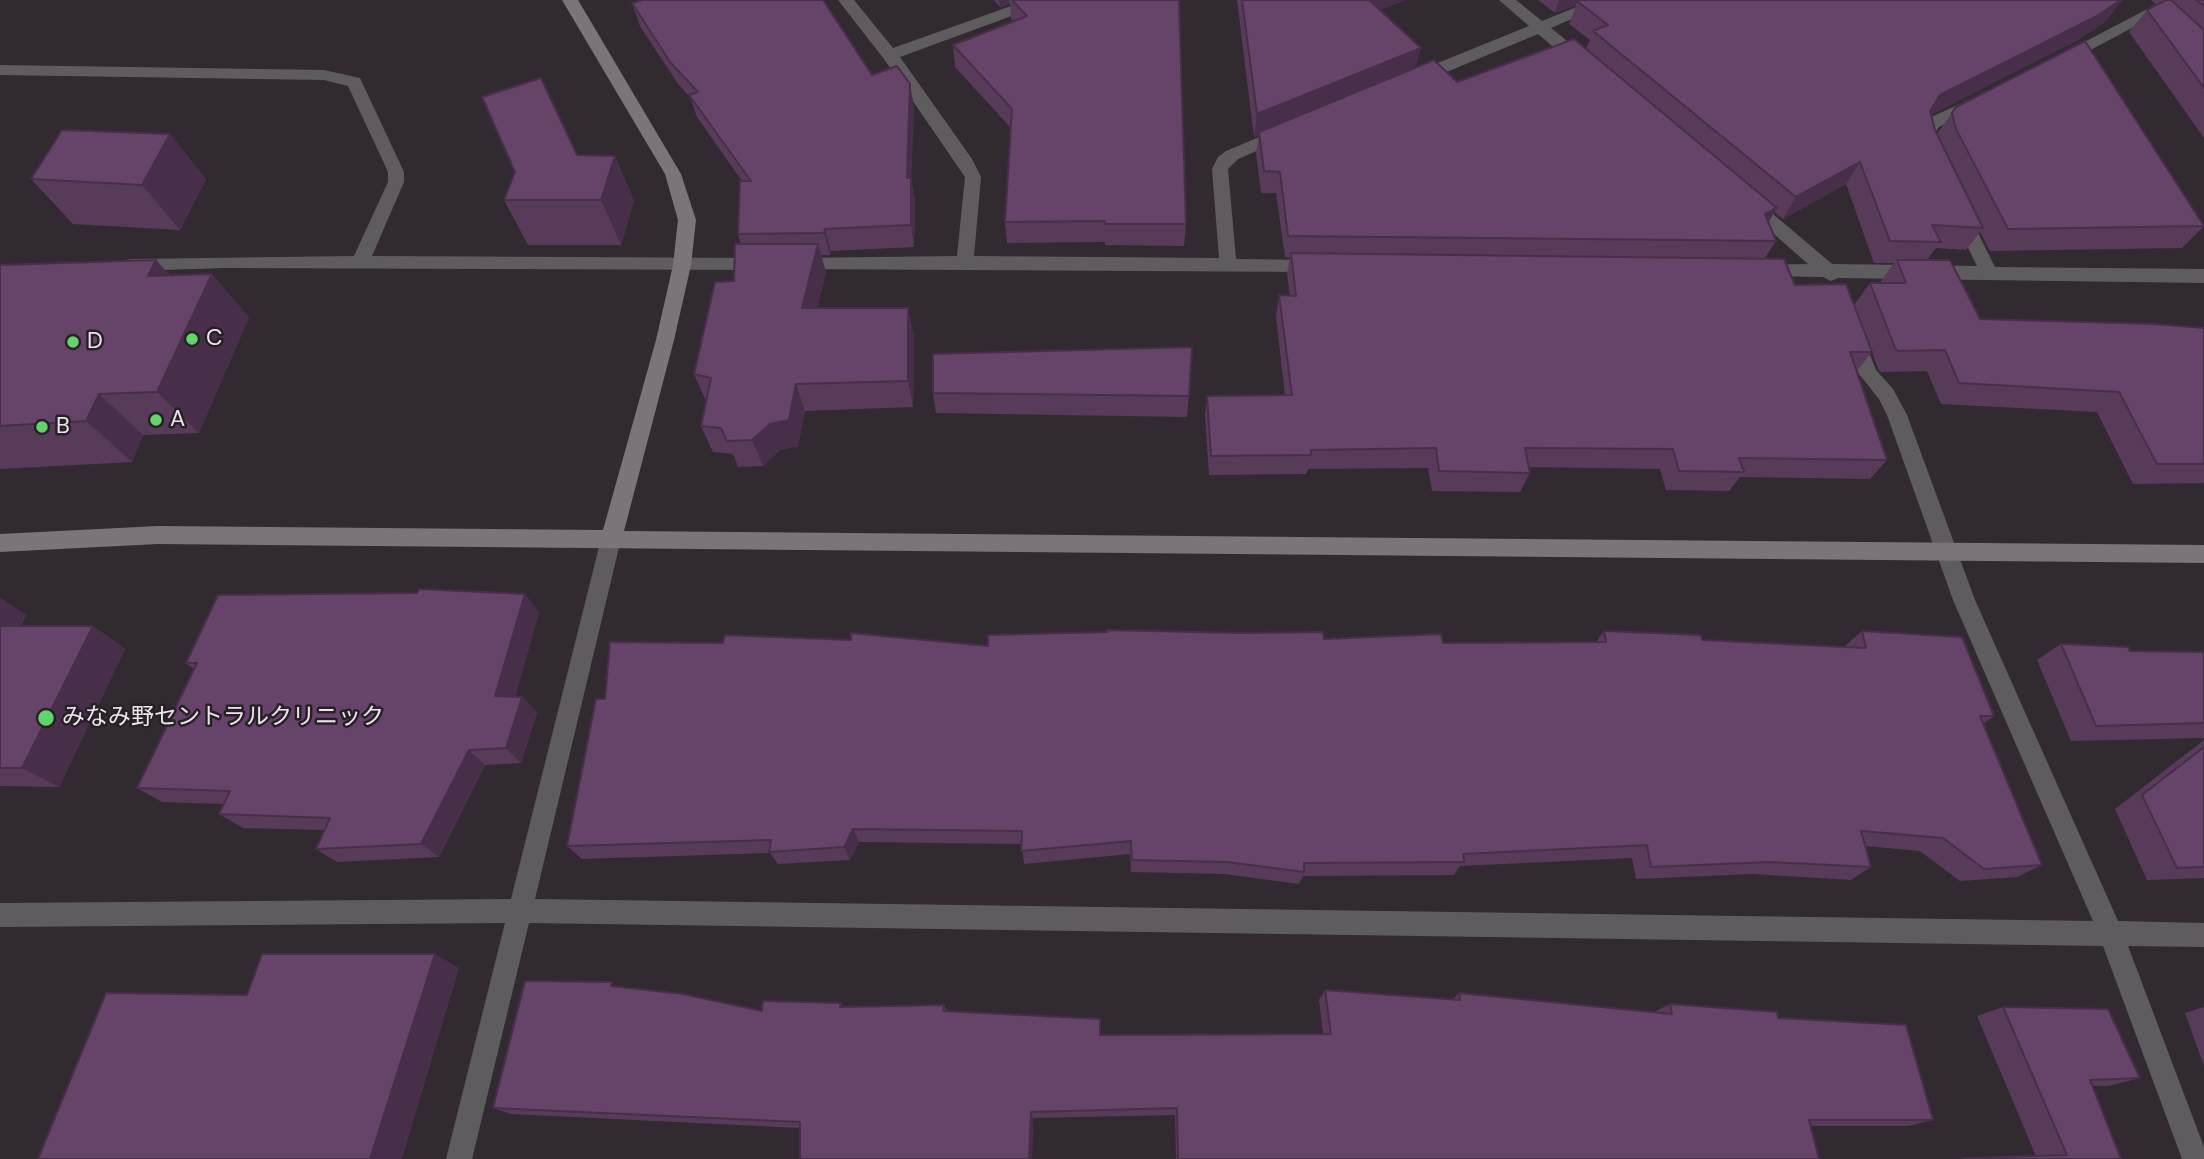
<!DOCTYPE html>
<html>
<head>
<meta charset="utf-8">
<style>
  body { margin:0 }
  canvas { display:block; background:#312a31 }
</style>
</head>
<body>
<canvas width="2204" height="1159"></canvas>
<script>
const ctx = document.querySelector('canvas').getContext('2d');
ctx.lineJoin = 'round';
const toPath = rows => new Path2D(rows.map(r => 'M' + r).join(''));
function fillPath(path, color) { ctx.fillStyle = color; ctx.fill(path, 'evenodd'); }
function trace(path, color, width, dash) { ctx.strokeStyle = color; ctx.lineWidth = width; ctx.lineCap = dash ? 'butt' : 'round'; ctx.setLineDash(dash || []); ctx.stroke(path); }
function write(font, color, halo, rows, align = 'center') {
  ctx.font = font + ' "DM Sans","Noto Sans JP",sans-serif'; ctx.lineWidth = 5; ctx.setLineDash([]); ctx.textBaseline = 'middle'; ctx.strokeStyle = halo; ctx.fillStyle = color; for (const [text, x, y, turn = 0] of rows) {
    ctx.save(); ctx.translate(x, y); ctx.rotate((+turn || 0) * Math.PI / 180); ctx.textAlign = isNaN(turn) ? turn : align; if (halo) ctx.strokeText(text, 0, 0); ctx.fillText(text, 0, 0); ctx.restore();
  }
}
fillPath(toPath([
  [838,0,854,0,893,48,1028,0,1050,0,1047,3,900,57,972,159,981,177,974,256,1219,258,1212,169,1218,157,1226,151,1281,128,1287,130,1289,134,1287,138,1238,159,1228,169,1236,259,1316,260,1322,261,1325,266,1322,271,1316,272,790,269,787,264,790,259,796,258,957,256,965,177,884,59,838,0],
  [1499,0,1516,0,1542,21,1594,0,1615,0,1551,28,1587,57,1589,61,1587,65,1575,65,1538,34,1420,83,1408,83,1406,79,1408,75,1529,26,1499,0],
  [2153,6,2161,11,2158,14,2068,62,2056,62,2054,58,2153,6],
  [0,65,324,70,360,78,404,172,404,182,372,256,764,258,770,259,773,264,770,269,764,270,224,268,131,271,125,270,122,265,125,260,131,259,354,256,388,182,388,172,348,86,324,80,0,75,0,65],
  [1977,96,1983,97,1985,101,1983,105,1939,127,1933,135,1937,147,1935,151,1923,151,1917,135,1927,119,1977,96],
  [1747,195,1753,197,1832,264,1977,266,1953,217,1962,211,1968,213,1995,267,2204,269,2204,283,1838,278,1831,281,1823,277,1762,276,1756,275,1753,270,1756,265,1808,264,1741,205,1738,201,1741,197,1747,195],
  [1854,330,1861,332,1876,370,1893,389,1907,415,1975,600,2118,921,2204,923,2204,947,2128,946,2204,1147,2204,1159,2182,1159,2103,946,529,923,472,1159,446,1159,505,923,0,927,0,903,511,899,601,539,604,533,611,530,618,533,621,539,535,899,2093,921,1953,600,1887,415,1879,399,1859,374,1845,337,1847,332,1854,330]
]), '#5f5c5f');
fillPath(toPath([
  [562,0,578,0,681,174,696,220,691,265,674,340,624,531,2204,545,2204,563,158,544,0,552,0,534,158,526,603,530,656,340,673,265,678,220,665,174,562,0]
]), '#7b757b');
fillPath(toPath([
  [994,0,1179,0,1186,224,1184,246,1105,245,1105,242,1007,243,1005,222,1011,128,955,67,953,45,1013,22,1011,19,1010,4,1000,7],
  [1237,0,1406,0,1379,10,1416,68,1457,82,1586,49,1590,40,1569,24,1576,5,1555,13,1538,0,2122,0,2106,21,2078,40,1931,114,1935,130,1937,134,1952,113,2204,226,2182,248,1990,251,1980,232,1966,250,1936,248,1927,260,1980,319,2204,328,2204,483,2133,484,2097,412,1941,404,1927,371,1881,372,1878,369,1872,352,1857,371,1887,460,1870,479,1740,477,1729,491,1666,490,1660,469,1528,467,1530,473,1520,492,1432,491,1428,468,1308,469,1306,474,1209,475,1205,416,1207,396,1285,395,1276,317,1279,295,1290,296,1287,274,1290,257,1285,257,1276,193,1261,193,1256,154,1259,135,1254,137],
  [1846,184,1874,263,1894,263,1881,281,1882,283,1870,283,1854,305,1795,285,1765,258,1776,241,1768,222,1774,212,1783,219],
  [2151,0,2204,0,2204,138,2129,32,2147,10,2157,5],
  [632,3,872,75,914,107,911,179,915,200,914,247,831,251,830,255,821,255,826,272,817,308,914,335,913,407,805,411,798,446,780,450,763,466,738,467,733,454,713,452,701,426,706,401,694,374,734,281,741,244,738,234,742,181,697,117,690,97,678,84,640,26],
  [577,155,615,156,634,201,621,245,528,245,504,200],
  [31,179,206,179,180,230,73,224],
  [156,260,170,275,249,317,199,433,143,435,132,462,0,469,0,265],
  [933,393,1189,396,1187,417,936,413],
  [0,598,26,615,21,626,93,626,125,649,59,787,0,786],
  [539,612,515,697,522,697,537,713,521,763,485,765,439,857,337,862,316,849,324,830,243,828,219,814,224,804,162,802,137,788,194,669,186,663],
  [1604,631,1702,640,1844,647,1862,631,1994,716,1983,724,2042,865,2017,877,1960,881,1920,851,1865,846,1871,867,1851,880,1752,874,1636,879,1632,858,1460,866,1454,875,1303,876,1299,884,1224,874,1131,872,1130,854,1024,864,1022,844,859,842,850,860,778,864,770,853,582,859,567,846,605,699,988,646,1324,639,1443,643,1596,642],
  [2061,644,2130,651,2204,652,2204,738,2071,741,2037,660],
  [2204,740,2204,878,2147,880,2115,809],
  [619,987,762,1011,844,1007,944,1005,947,1011,1100,1035,1323,1034,1319,1000,1325,990,1452,1000,1459,993,1654,1012,1670,1004,1778,1018,1933,1120,1908,1126,1811,1126,1819,1159,1176,1159,1175,1115,1033,1118,1032,1159,800,1159,800,1128,511,1114,493,1108],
  [2003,1007,2140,1078,2109,1086,2092,1086,2121,1159,1960,1159,1967,1158,2036,1156,1977,1016],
  [2204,1007,2204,1066,2185,1013]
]), '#583a59');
fillPath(toPath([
  [999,0,1009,0,1010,4,1000,7],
  [1362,0,1406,0,1358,18],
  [1559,0,1587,0,1577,1,1576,5,1555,13],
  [2121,0,2122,0,2106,21,2078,40,1925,118,1940,95],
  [1421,48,1415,71,1254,137,1257,114],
  [910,84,914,107,911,179,915,200,914,247,911,225,907,178],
  [170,134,206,179,180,230,142,185],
  [615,156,634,201,621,245,601,200],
  [1860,162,1846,184,1783,219,1796,197],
  [1777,208,1764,229,1765,214],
  [825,229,831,251,830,255,824,233],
  [818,244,826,272,810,336,802,308],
  [156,260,195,304,148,276],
  [212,274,249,317,199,433,157,392],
  [908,308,914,335,913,407,908,381],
  [796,384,805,411,798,446,780,450,763,466,752,440],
  [99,394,143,435,132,462,86,421],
  [525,594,539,612,511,712,495,696],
  [0,598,26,615,9,648,0,643],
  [93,626,125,649,59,787,22,768],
  [522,697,537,713,521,763,506,748],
  [469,750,485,765,439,857,421,844],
  [853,829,859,842,850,860,844,847],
  [435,954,459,968,402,1159,370,1159],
  [1031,1112,1033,1118,1032,1159,1029,1159]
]), '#472f49');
const building = toPath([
  [643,0,823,0,872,75,897,66,910,84,907,178,911,178,911,225,825,229,824,233,738,234,740,181,751,181,689,95,698,92,670,62,632,3,643,0],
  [1012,0,1179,0,1186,224,1105,224,1105,221,1005,222,1012,109,953,45,1027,16,1012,0],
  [1242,0,1369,0,1421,48,1257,114,1242,0],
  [1579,0,2121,0,2095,17,1940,95,1930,111,1935,130,1983,228,1932,225,1941,242,1890,241,1860,162,1796,197,1593,31,1608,25,1577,1,1579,0],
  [2166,0,2171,0,2204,30,2204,88,2147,10,2166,0],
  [2196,0,2204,0,2204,6,2196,0],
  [1574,39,1777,208,1765,214,1776,241,1288,236,1280,172,1264,171,1259,132,1434,60,1457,82,1574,39],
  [2085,41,2204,226,2008,229,1956,129,1952,113,1956,107,2085,41],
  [541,78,577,155,615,156,601,200,504,200,515,172,482,97,541,78],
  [62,130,170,134,142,185,31,179,62,130],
  [735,244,818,244,802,308,908,308,908,381,796,384,789,420,770,424,752,440,727,441,721,428,701,426,711,378,694,374,715,282,734,281,735,244],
  [1291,253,1784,259,1795,285,1846,284,1872,352,1850,352,1887,460,1739,458,1744,472,1679,471,1673,449,1525,448,1530,473,1439,471,1436,448,1311,450,1311,455,1211,456,1207,396,1292,395,1279,295,1296,296,1291,253],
  [156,260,148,276,212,274,157,392,99,394,86,421,0,426,0,265,156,260],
  [1897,260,1950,260,1980,319,2154,324,2204,328,2204,464,2157,464,2119,392,1959,383,1945,350,1898,351,1895,348,1870,283,1906,283,1897,260],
  [1192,347,1189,396,933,393,933,354,1192,347],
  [419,589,525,594,495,696,522,697,506,748,469,750,421,844,316,849,330,818,219,814,230,791,137,788,197,663,186,663,218,595,417,593,419,589],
  [0,626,93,626,22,768,0,768,0,626],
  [1107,630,1241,633,1323,632,1324,639,1441,634,1443,643,1606,642,1604,631,1701,635,1702,640,1866,648,1862,631,1962,637,1994,716,1980,716,2042,865,1984,869,1943,838,1861,831,1871,867,1770,862,1651,867,1647,845,1463,854,1464,862,1304,863,1304,872,1227,862,1132,860,1131,841,1021,851,1022,831,853,829,844,847,769,852,771,840,567,846,596,699,605,699,610,642,723,643,725,635,851,640,851,633,988,646,988,635,1107,632,1107,630],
  [2061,644,2128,647,2130,651,2204,652,2204,723,2096,726,2061,644],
  [2204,747,2204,867,2177,868,2142,795,2204,747],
  [262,954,435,954,370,1159,38,1159,106,993,247,995,262,954],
  [525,981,612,982,611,986,683,994,762,1011,763,1001,841,1003,840,1007,944,1005,943,1011,1100,1019,1100,1035,1331,1034,1325,990,1460,1000,1459,993,1672,1014,1670,1004,1777,1012,1778,1018,1906,1025,1933,1120,1809,1120,1819,1159,1178,1159,1177,1108,1031,1112,1029,1159,800,1159,800,1122,493,1108,525,981],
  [2003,1007,2108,1009,2140,1078,2090,1080,2121,1159,1967,1159,1967,1158,2067,1155,2003,1007]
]);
fillPath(building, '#664368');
trace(building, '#472f49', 2);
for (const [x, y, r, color] of [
  [192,339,7,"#61d46a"],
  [73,342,7,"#61d46a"],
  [156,420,7,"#61d46a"],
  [42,427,7,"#61d46a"],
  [46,718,9,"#61d46a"]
]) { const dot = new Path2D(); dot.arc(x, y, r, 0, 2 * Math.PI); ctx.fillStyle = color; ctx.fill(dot); trace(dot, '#272127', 2.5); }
write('23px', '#eae6ea', '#272127', [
  ["C",206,339],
  ["D",87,342],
  ["A",170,420],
  ["B",56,427],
  ["みなみ野セントラルクリニック",62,718]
], 'left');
</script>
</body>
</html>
